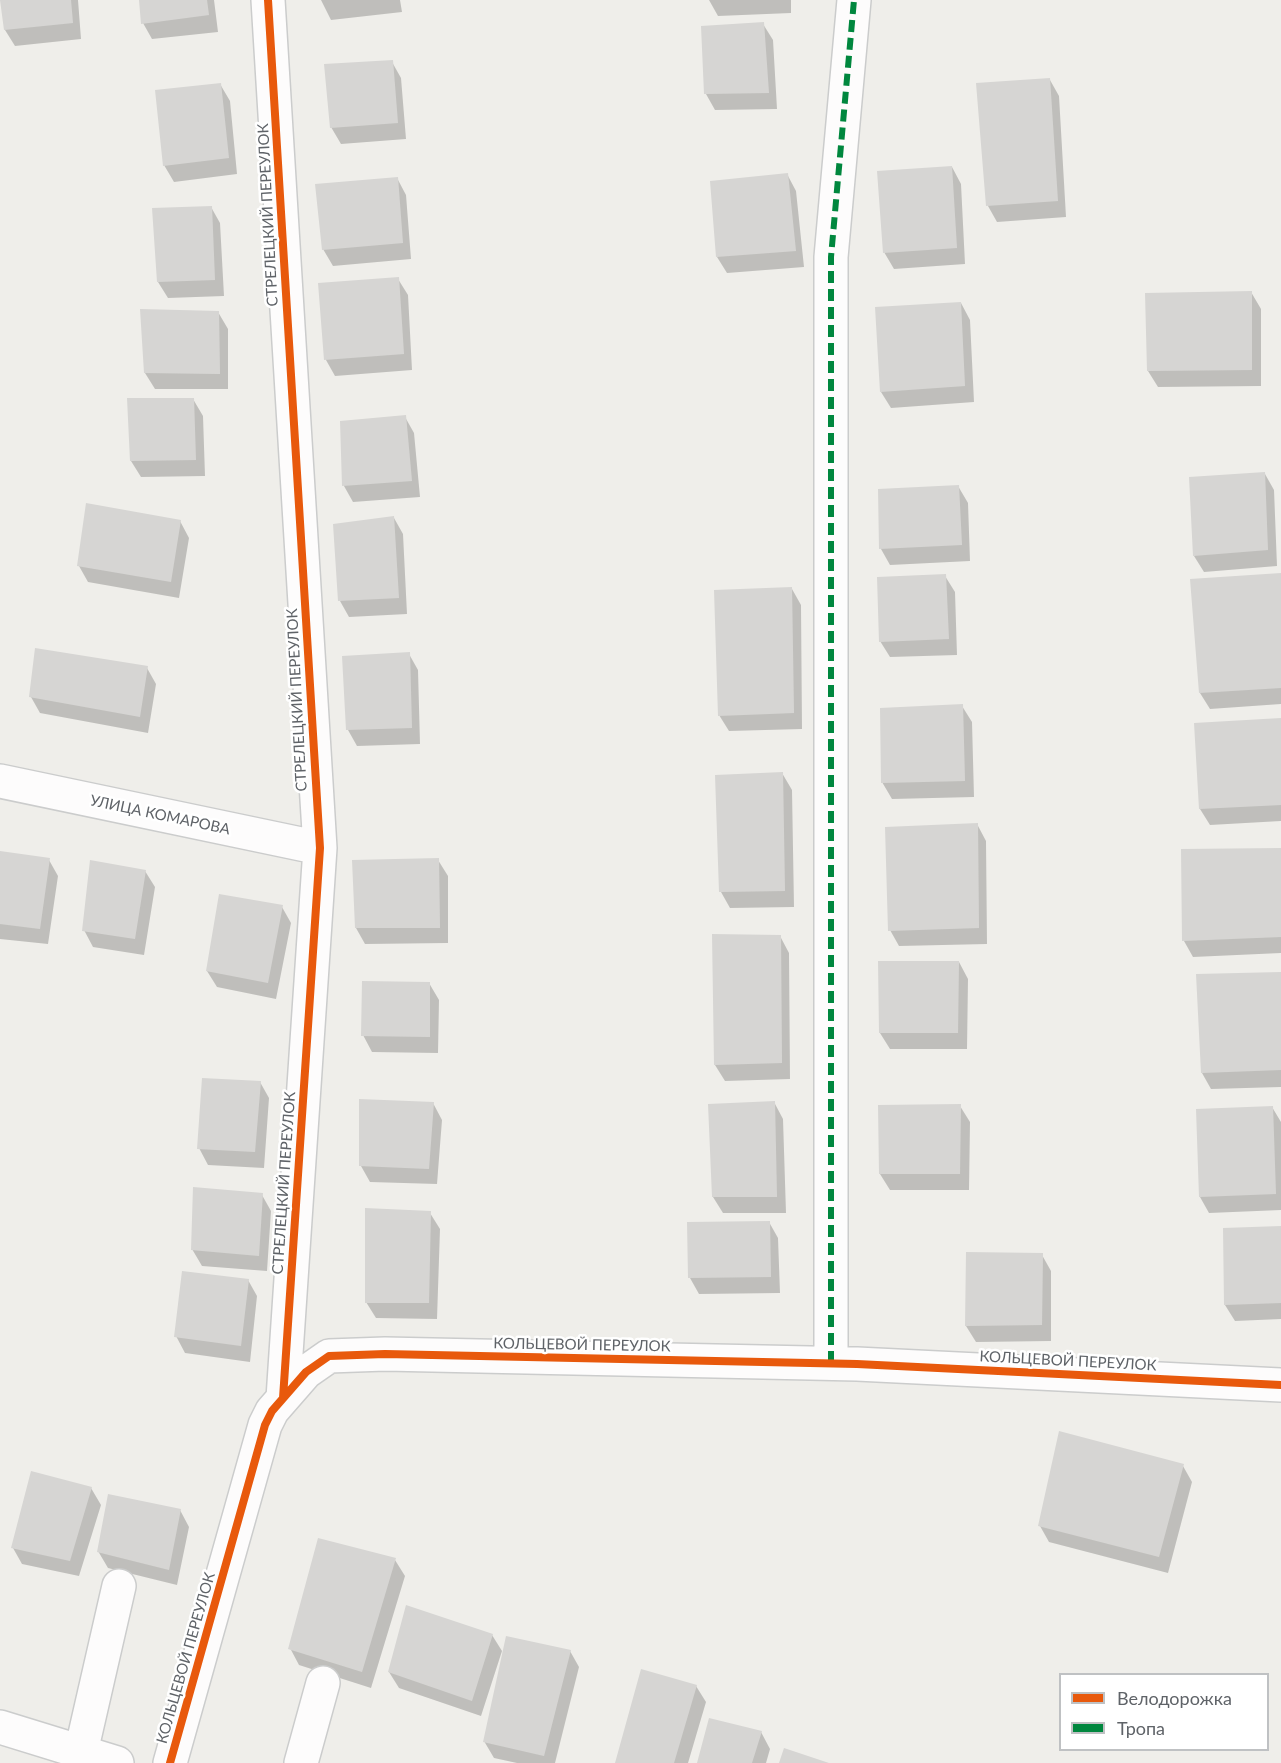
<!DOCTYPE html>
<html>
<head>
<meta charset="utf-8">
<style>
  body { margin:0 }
  #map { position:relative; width:1281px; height:1763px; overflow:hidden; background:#efeeea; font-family:Lato,sans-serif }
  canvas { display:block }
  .legend { position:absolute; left:1059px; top:1673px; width:210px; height:78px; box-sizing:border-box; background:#fff; border:2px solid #bfc1c3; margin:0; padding:8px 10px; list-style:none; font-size:18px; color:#5f6368 }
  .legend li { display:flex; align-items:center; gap:12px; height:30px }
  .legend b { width:30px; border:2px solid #bfc1c3 }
</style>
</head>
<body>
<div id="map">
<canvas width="1281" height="1763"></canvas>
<ul class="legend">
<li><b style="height:8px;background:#e8590c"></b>Велодорожка</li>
<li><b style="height:8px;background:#00873e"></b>Тропа</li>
</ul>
</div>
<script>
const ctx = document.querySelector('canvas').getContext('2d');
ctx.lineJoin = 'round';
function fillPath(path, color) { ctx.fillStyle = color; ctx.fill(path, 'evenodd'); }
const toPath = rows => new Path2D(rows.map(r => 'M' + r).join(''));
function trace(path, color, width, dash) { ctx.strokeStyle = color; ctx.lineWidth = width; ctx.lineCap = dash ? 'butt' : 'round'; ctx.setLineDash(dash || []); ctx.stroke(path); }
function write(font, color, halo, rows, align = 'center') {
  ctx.font = font + ' Lato,sans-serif'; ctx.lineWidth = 5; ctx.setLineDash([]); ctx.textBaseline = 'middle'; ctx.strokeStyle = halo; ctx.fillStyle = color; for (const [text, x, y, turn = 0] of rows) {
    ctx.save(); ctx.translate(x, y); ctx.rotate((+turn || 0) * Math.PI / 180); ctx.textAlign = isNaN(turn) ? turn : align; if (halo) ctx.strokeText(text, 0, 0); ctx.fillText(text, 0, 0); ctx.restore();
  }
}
fillPath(toPath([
  [2,0,78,0,81,39,15,46,5,30],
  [140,0,214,0,218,32,152,39,143,23],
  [321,0,400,0,402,12,331,20],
  [709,0,791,0,791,13,718,16],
  [763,24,773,40,777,109,715,110,706,94,703,27],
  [392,62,401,78,406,139,341,144,331,127],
  [1050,80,1059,96,1066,217,997,222,988,206,978,84],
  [220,84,230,101,237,174,174,182,164,165],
  [952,167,961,184,965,264,894,269,884,252],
  [787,174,796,191,804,267,727,273,717,257],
  [397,178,406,195,411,259,333,266,323,249],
  [211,207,220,223,224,296,168,298,158,282],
  [398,279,408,295,412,370,335,376,326,360,320,285],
  [1251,292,1261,309,1261,386,1158,387,1148,371,1146,294],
  [961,303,970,320,974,402,891,408,881,392],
  [218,312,228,329,228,389,155,389,145,373],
  [193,399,203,416,205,476,141,477,131,461],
  [405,417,414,433,420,497,353,502,344,486,341,422],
  [1265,474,1274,490,1277,566,1204,572,1194,556],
  [958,486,968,503,970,561,890,565,881,549,880,490],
  [394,518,403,534,407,614,349,617,340,601],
  [180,521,189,538,179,598,88,582,79,566],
  [1281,574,1281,704,1210,709,1200,693],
  [945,576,955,592,957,655,890,657,880,641],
  [792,589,801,605,802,729,729,731,719,715],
  [409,654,418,670,420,744,357,746,348,730,344,657],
  [147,668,156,684,148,733,40,713,31,697],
  [962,706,972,722,974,797,892,799,882,782],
  [1281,720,1281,821,1210,825,1200,809],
  [782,773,792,790,794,907,730,908,721,892],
  [977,824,986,841,987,944,899,946,890,930],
  [1182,850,1281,850,1281,953,1193,957,1184,941],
  [0,853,49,860,58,876,48,944,0,939],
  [438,860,448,876,448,943,365,944,356,928,354,862],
  [145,871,155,887,144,955,93,947,84,930],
  [282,907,291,923,276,999,217,987,207,971],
  [780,936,789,953,790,1079,725,1081,715,1065],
  [959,962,968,979,967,1049,890,1049,880,1033],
  [1281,973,1281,1087,1211,1089,1202,1073],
  [429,983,439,1000,438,1053,372,1052,363,1035],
  [260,1082,269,1098,264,1168,208,1165,199,1148],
  [774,1102,783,1119,786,1213,723,1213,713,1197],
  [433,1103,442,1120,437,1184,370,1182,361,1166],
  [960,1106,970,1122,969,1190,890,1190,880,1174],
  [1272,1107,1281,1122,1281,1210,1209,1213,1200,1197],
  [262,1195,271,1211,267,1271,202,1266,192,1249],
  [430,1213,440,1229,437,1319,376,1318,366,1302],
  [769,1222,778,1238,780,1293,699,1294,690,1278],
  [1281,1228,1281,1319,1235,1321,1225,1305],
  [1042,1255,1051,1271,1051,1341,976,1342,966,1326],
  [248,1280,257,1296,250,1362,185,1353,176,1336],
  [1183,1466,1192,1482,1168,1573,1049,1542,1040,1526],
  [91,1488,101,1505,79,1576,22,1564,13,1548],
  [180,1510,189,1527,177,1585,108,1568,98,1551],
  [395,1560,405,1576,371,1688,299,1665,290,1648],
  [492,1635,502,1651,481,1716,399,1688,389,1672],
  [570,1651,579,1667,555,1763,517,1763,494,1758,484,1741],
  [696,1686,706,1702,688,1763,617,1763],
  [761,1732,770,1749,766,1763,698,1763]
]), '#0003');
fillPath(toPath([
  [0,0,71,0,73,23,4,30],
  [139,0,207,0,209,15,141,24],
  [764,22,769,93,704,94,701,26],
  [393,60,398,123,330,128,324,64],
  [1050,78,1058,201,986,206,976,83],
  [221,83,229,158,163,166,155,90],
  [952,166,957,248,883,253,877,171],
  [788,173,796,251,716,257,710,181],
  [398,177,403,243,322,250,315,184],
  [212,206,215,280,157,282,152,208],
  [399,277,404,354,324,360,318,283],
  [1252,291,1252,370,1147,371,1145,293],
  [961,302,965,386,880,392,875,307],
  [140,309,219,311,220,374,144,373],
  [127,398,194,398,196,460,130,461],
  [406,415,412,481,342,486,340,421],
  [1265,472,1268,550,1193,556,1189,477],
  [959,485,962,545,879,549,878,489],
  [86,503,181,520,171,582,77,566],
  [394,516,399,598,338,601,333,524],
  [1281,573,1281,688,1199,693,1190,579],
  [946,574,949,639,879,642,877,577],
  [792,587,794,713,718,716,714,590],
  [35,648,148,666,140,717,29,697],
  [410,652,412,728,346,730,342,656],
  [963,704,965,781,881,783,880,708],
  [1281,718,1281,805,1199,809,1194,723],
  [783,772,785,891,719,892,715,775],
  [978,823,979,928,888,931,885,827],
  [1281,848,1281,937,1182,941,1181,849],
  [0,851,50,858,40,929,0,924],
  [439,858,440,928,355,928,352,860],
  [90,860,146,870,135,939,82,931],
  [219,894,283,905,268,983,206,971],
  [712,934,781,935,782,1063,714,1065],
  [878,961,959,961,958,1033,879,1033],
  [1281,972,1281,1070,1201,1073,1196,974],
  [362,981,430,982,430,1037,361,1036],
  [202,1078,261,1081,255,1152,197,1149],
  [359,1099,434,1102,429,1169,359,1166],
  [775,1101,777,1197,712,1197,708,1104],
  [961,1104,960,1174,879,1174,878,1105],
  [1273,1106,1276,1194,1199,1197,1196,1109],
  [193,1187,263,1193,259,1256,191,1250],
  [365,1208,431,1211,429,1303,365,1303],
  [770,1221,771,1277,688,1278,687,1222],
  [1281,1226,1281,1303,1224,1305,1223,1228],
  [966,1252,1043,1253,1042,1325,965,1326],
  [182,1271,249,1279,241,1346,174,1337],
  [1059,1431,1184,1464,1159,1557,1038,1526],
  [31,1471,92,1487,70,1561,11,1548],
  [108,1494,181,1509,169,1570,97,1552],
  [318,1538,396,1558,362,1672,288,1649],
  [406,1605,493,1634,472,1701,388,1672],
  [506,1636,571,1650,544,1756,483,1742],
  [641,1669,697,1685,674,1763,615,1763],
  [709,1718,762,1731,752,1763,697,1763],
  [784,1748,829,1763,779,1763]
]), '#d6d5d3');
const minor = toPath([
  [268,0,320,848,283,1398],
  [0,781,320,848],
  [831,1363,831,257,854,0],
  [0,1727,117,1763],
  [81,1752,119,1586],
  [170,1763,265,1425,272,1411,306,1372,329,1356,385,1354,857,1364,1281,1385],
  [301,1763,323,1683]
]);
trace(minor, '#cbcccc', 36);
trace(minor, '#fdfcfc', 33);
trace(toPath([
  [831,1363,831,257,854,0]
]), '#00873e', 6, [12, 6]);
trace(toPath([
  [268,0,320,848,283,1398],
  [170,1763,265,1425,272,1411,306,1372,329,1356,385,1354,857,1364,1281,1385]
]), '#e8590c', 8);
write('15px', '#5f6368', '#fff', [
  ["СТРЕЛЕЦКИЙ ПЕРЕУЛОК",268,215,-93],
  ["СТРЕЛЕЦКИЙ ПЕРЕУЛОК",297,700,-93],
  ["УЛИЦА КОМАРОВА",160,815,12],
  ["СТРЕЛЕЦКИЙ ПЕРЕУЛОК",284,1183,-86],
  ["КОЛЬЦЕВОЙ ПЕРЕУЛОК",582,1345,1],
  ["КОЛЬЦЕВОЙ ПЕРЕУЛОК",1068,1361,3],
  ["КОЛЬЦЕВОЙ ПЕРЕУЛОК",186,1658,-74]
]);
</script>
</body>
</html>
